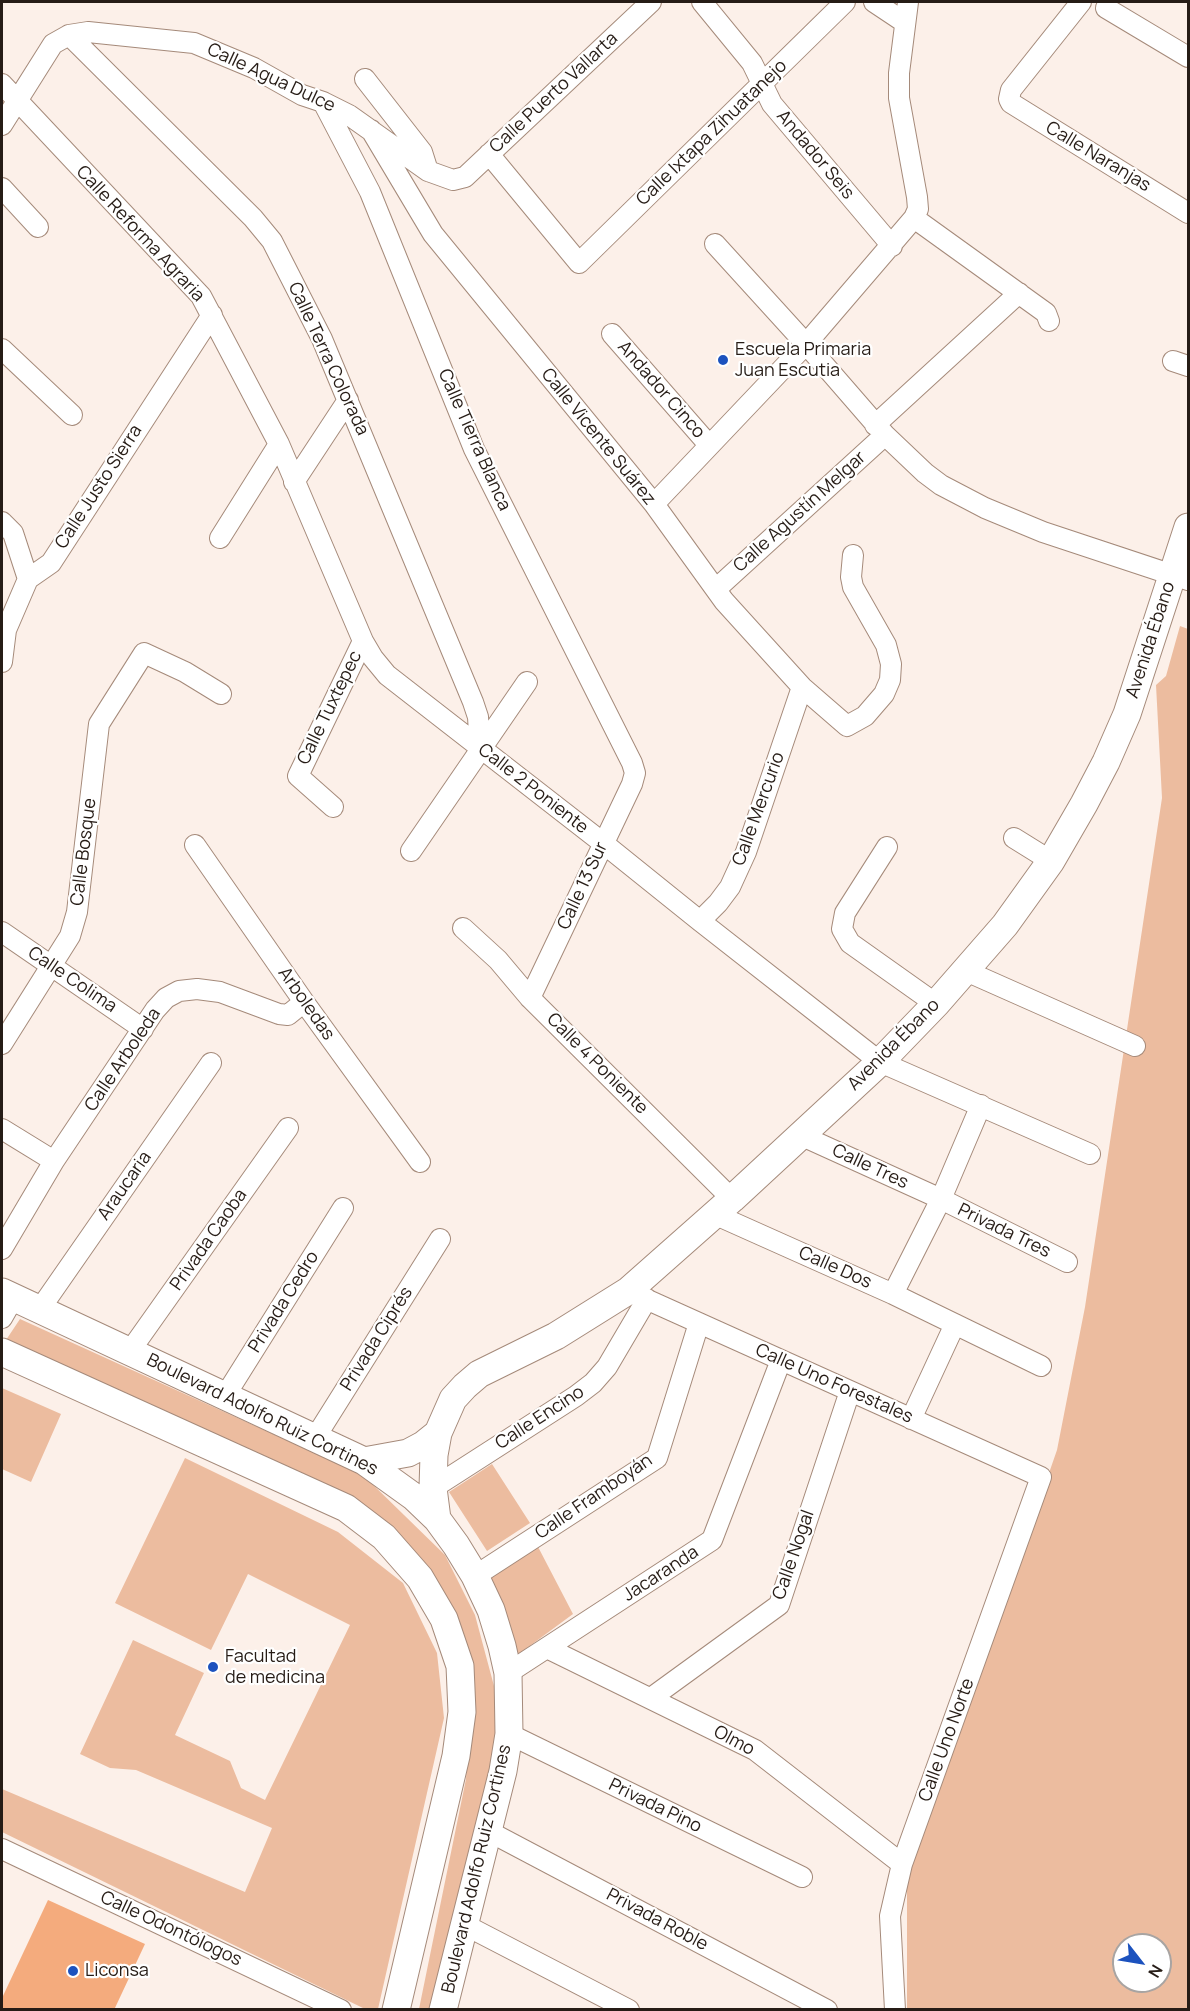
<!DOCTYPE html>
<html>
<head>
<meta charset="utf-8">
<style>
  body { margin:0 }
  #map { position:relative; width:1190px; height:2011px; overflow:hidden; background:#fcf0e9; font-family:Manrope,sans-serif }
  canvas { display:block }
  .frame { position:absolute; inset:0; border:3px solid #261c16; pointer-events:none }
  .north { position:absolute; left:1112px; top:1933px; width:60px; height:60px; box-sizing:border-box; background:#fff; border:2px solid #a8a4a2; border-radius:50%; rotate:121deg; font-size:16px; font-weight:700; line-height:24px; text-align:center; color:#261c16 }
  .north::after { content:''; display:block; margin:auto; width:21px; height:27px; background:#1c52be; clip-path:polygon(50% 0,100% 100%,50% 72%,0 100%) }
</style>
</head>
<body>
<div id="map">
<canvas width="1190" height="2011"></canvas>
<div class="frame"></div>
<div class="north">N</div>
</div>
<script>
const ctx = document.querySelector('canvas').getContext('2d');
ctx.lineJoin = 'round';
function fillPath(path, color) { ctx.fillStyle = color; ctx.fill(path, 'evenodd'); }
const toPath = rows => new Path2D(rows.map(r => 'M' + r).join(''));
function trace(path, color, width, dash) { ctx.strokeStyle = color; ctx.lineWidth = width; ctx.lineCap = dash ? 'butt' : 'round'; ctx.setLineDash(dash || []); ctx.stroke(path); }
function write(font, color, halo, rows, align = 'center') {
  ctx.font = font + ' Manrope,sans-serif'; ctx.lineWidth = 4.5; ctx.setLineDash([]); ctx.textBaseline = 'middle'; ctx.strokeStyle = halo; ctx.fillStyle = color; for (const [text, x, y, turn = 0] of rows) {
    ctx.save(); ctx.translate(x, y); ctx.rotate((+turn || 0) * Math.PI / 180); ctx.textAlign = isNaN(turn) ? turn : align; if (halo) ctx.strokeText(text, 0, 0); ctx.fillText(text, 0, 0); ctx.restore();
  }
}
fillPath(toPath([
  [1180,626,1188,629,1188,2009,907,2009,907,1881,1057,1450,1085,1307,1162,798,1156,685,1166,676],
  [1124,1945,1160,1945,1160,1981,1124,1981],
  [20,1319,363,1475,445,1555,475,1615,494,1686,497,1754,437,2009,419,2009,466,1779,472,1683,450,1611,349,1503,2,1346],
  [2,1388,61,1414,31,1482,2,1469],
  [185,1458,338,1532,403,1583,437,1653,444,1718,378,2009,365,2009,2,1832,2,1789,245,1892,272,1828,136,1770,110,1768,80,1754,133,1640,204,1673,175,1735,230,1761,241,1788,265,1800,350,1625,248,1574,211,1650,115,1603],
  [492,1464,530,1523,487,1551,449,1492],
  [536,1543,573,1614,512,1659,484,1573]
]), '#ecbc9f');
fillPath(toPath([
  [48,1900,145,1944,114,2010,2,2010,2,1998]
]), '#f4ab7d');
const street = toPath([
  [702,2,752,63,772,104,892,246],
  [874,2,904,22],
  [1081,2,1011,90,1009,99,1011,103,1188,213],
  [1106,8,1188,57],
  [69,35,253,218,272,241,322,339,473,702,478,717,480,748],
  [365,79,422,152,428,171],
  [2,84,201,296,279,444,363,641,373,658,387,675,603,843,700,921,880,1062,1090,1154],
  [323,102,370,192,474,449,632,763,635,773,632,784,530,998],
  [2,125,53,44,69,35,88,32,194,43,254,68,302,95,323,102,349,115,428,171,453,180,465,177,651,2],
  [371,130,433,234,654,504,724,601,802,687,847,726,865,716,884,694,890,680,891,664,886,645,853,587,851,577,853,555],
  [489,154,579,263,845,2],
  [2,188,38,227],
  [914,218,1046,313,1049,321],
  [715,244,806,344,885,435,925,473,941,485,985,508,1043,532,1188,580],
  [612,334,709,445],
  [2,349,72,415],
  [1173,361,1188,366],
  [875,425,1019,293],
  [294,482,348,400],
  [654,504,806,344,914,218,918,209,917,197,899,98,899,73,908,2],
  [2,522,13,533,28,579],
  [220,538,279,444],
  [716,589,885,435],
  [2,662,6,630,28,579,51,563,212,315],
  [333,807,298,776,363,641],
  [1014,838,1051,861],
  [195,845,304,1002,420,1162],
  [887,847,845,913,842,929,850,943,936,1004],
  [411,851,527,682],
  [700,921,718,903,730,887,746,852,802,687],
  [463,928,498,960,530,998,732,1199],
  [2,932,143,1029],
  [966,971,1135,1046],
  [2,1044,70,936,77,912,99,724,144,653,185,672,221,694],
  [2,1129,54,1161],
  [800,1135,941,1199,1067,1262],
  [714,1214,893,1294,1041,1366],
  [2,1249,54,1161,155,1010,166,998,179,991,197,989,220,992,279,1014,288,1015,304,1002],
  [628,1291,1041,1477,902,1864,890,1916,895,2010],
  [893,1294,941,1199,981,1105],
  [40,1309,211,1063],
  [2,1318,14,1297],
  [130,1351,288,1128],
  [225,1396,343,1208],
  [911,1419,955,1324],
  [315,1438,440,1239],
  [433,1488,576,1396,593,1383,607,1367,647,1299],
  [475,1576,657,1458,699,1323],
  [547,1648,755,1750,902,1864],
  [508,1673,712,1540,781,1360],
  [651,1698,779,1605,850,1391],
  [509,1734,802,1877],
  [488,1831,827,2010],
  [2,1849,341,2010],
  [465,1925,629,2010]
]);
const secondary = toPath([
  [2,1292,364,1461,414,1497,437,1519,456,1545,475,1576,491,1610,502,1646,508,1673,509,1734,503,1771,443,2010],
  [2,1352,346,1508,384,1537,420,1578,444,1619,460,1666,462,1712,456,1756,396,2010],
  [364,1461,408,1453,423,1445,438,1433],
  [437,1519,433,1488,434,1455,438,1433,453,1399,465,1386,479,1374,556,1336,628,1291,732,1199,880,1062,936,1004,1005,925,1051,861,1084,804,1106,762,1127,714,1188,527]
]);
trace(street, '#a58a7a', 22);
trace(secondary, '#a58a7a', 29);
trace(street, '#fff', 20);
trace(secondary, '#fff', 27);
for (const [x, y, r, color] of [
  [723,360,6,"#1c52be"],
  [213,1667,6,"#1c52be"],
  [73,1971,6,"#1c52be"]
]) { const dot = new Path2D(); dot.arc(x, y, r, 0, 2 * Math.PI); ctx.fillStyle = color; ctx.fill(dot); trace(dot, '#fff', 2); }
write('18px', '#261c16', '#fff', [
  ["Calle Agua Dulce",271,78,25],
  ["Calle Puerto Vallarta",554,93,-43],
  ["Calle Ixtapa Zihuatanejo",712,133,-44],
  ["Andador Seis",815,155,50],
  ["Calle Naranjas",1098,157,31],
  ["Calle Reforma Agraria",140,234,47],
  ["Calle Terra Colorada",328,359,65],
  ["Andador Cinco",661,390,49],
  ["Calle Vicente Suárez",598,437,51],
  ["Calle Tierra Blanca",474,440,66],
  ["Calle Justo Sierra",99,487,-57],
  ["Calle Agustín Melgar",800,512,-42],
  ["Avenida Ébano",1151,640,-72],
  ["Calle Tuxtepec",330,708,-64],
  ["Calle 2 Poniente",533,789,38],
  ["Calle Mercurio",759,809,-70],
  ["Calle Bosque",84,852,-83],
  ["Calle 13 Sur",583,886,-65],
  ["Calle Colima",72,980,34],
  ["Arboledas",306,1004,55],
  ["Avenida Ébano",894,1045,-45],
  ["Calle Arboleda",123,1060,-56],
  ["Calle 4 Poniente",597,1064,45],
  ["Calle Tres",870,1167,25],
  ["Araucaria",125,1186,-55],
  ["Privada Tres",1004,1231,26],
  ["Privada Caoba",209,1240,-55],
  ["Calle Dos",835,1268,24],
  ["Privada Cedro",284,1302,-58],
  ["Privada Ciprés",377,1339,-58],
  ["Calle Uno Forestales",834,1384,24],
  ["Boulevard Adolfo Ruiz Cortines",262,1415,26],
  ["Calle Encino",540,1418,-33],
  ["Calle Framboyán",594,1497,-34],
  ["Calle Nogal",794,1555,-71],
  ["Jacaranda",661,1574,-33],
  ["Calle Uno Norte",947,1740,-70],
  ["Olmo",734,1741,28],
  ["Privada Pino",655,1806,26],
  ["Boulevard Adolfo Ruiz Cortines",477,1869,-77],
  ["Privada Roble",657,1920,28],
  ["Calle Odontólogos",171,1929,25]
]);
write('18px', '#261c16', '#fff', [
  ["Escuela Primaria",735,350],
  ["Juan Escutia",735,371],
  ["Facultad",225,1657],
  ["de medicina",225,1678],
  ["Liconsa",85,1971]
], 'left');
</script>
</body>
</html>
